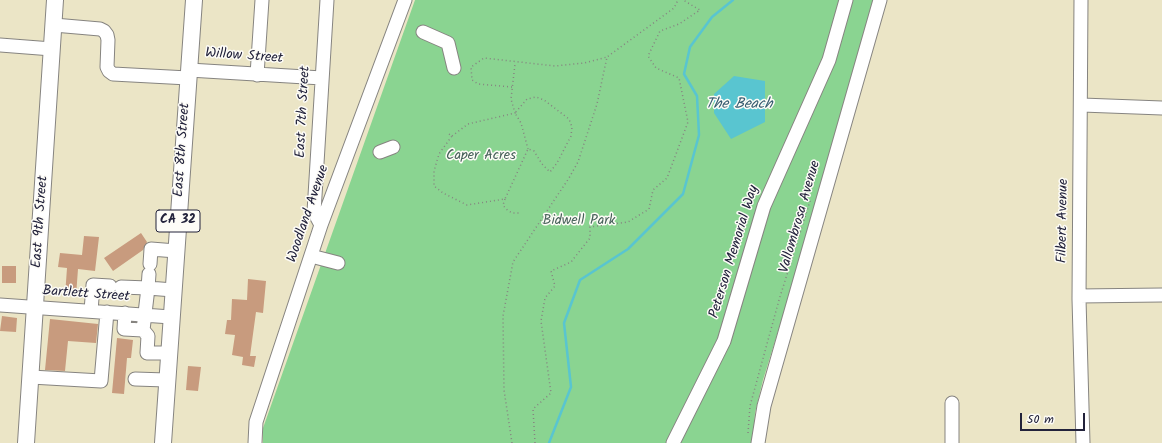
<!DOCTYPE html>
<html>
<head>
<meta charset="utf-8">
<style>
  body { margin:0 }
  #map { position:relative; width:1162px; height:443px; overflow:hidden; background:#ebe5c6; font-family:Kalam,sans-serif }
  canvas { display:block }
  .scale { position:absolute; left:1020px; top:413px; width:65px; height:18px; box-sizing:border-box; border:2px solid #22223b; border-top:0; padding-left:5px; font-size:12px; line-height:14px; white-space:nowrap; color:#22223b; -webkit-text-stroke:3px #fdfcf7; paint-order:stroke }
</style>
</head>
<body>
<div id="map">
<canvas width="1162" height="443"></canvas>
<div class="scale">50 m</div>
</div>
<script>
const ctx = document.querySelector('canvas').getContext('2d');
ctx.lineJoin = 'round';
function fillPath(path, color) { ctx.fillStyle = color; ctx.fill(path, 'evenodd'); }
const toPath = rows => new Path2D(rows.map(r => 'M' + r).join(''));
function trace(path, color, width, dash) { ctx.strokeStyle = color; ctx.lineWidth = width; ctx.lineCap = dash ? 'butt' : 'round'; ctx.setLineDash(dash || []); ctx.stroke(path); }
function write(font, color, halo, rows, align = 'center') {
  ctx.font = font + ' Kalam,sans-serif'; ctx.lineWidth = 3; ctx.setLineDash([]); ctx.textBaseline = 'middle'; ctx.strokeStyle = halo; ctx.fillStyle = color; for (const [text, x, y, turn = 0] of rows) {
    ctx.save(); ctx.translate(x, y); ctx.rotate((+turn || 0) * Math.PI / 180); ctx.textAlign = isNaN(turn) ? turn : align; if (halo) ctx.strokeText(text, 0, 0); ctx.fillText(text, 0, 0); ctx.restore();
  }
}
fillPath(toPath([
  [415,0,875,0,808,234,763,380,755,413,753,443,263,443,263,428]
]), '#8ad491');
fillPath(toPath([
  [734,76,765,81,765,122,731,139,714,113,714,94]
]), '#59c5d0');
trace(toPath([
  [549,443,571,387,564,323,580,280,628,249,683,194,699,135,697,96,684,74,690,47,712,17,733,0]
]), '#59c5d0', 2.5);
fillPath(toPath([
  [141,233,147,242,143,250,113,271,104,258],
  [84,236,99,237,95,271,78,269,76,296,65,296,67,268,58,267,60,253,82,255],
  [2,266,16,266,16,283,2,283],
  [248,279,266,281,263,313,256,312,250,356,256,356,254,367,242,365,243,357,232,355,235,335,225,334,227,320,231,320,232,299,247,300],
  [2,316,17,318,16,332,0,331],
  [50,319,98,324,96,343,68,341,65,371,45,370],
  [117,338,133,340,131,358,127,358,124,394,112,393],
  [188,366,201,367,198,391,186,390]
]), '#c89b7e');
const minor = toPath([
  [1081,0,1079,299,1083,443],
  [54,25,100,29,104,31,107,35,108,40,107,67,109,71,113,74,188,78],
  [423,32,448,43,454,68],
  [0,45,52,49],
  [189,70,322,78],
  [257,75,262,0],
  [1082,105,1162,108],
  [380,152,393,147],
  [321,225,314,212,327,0],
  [311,256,338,263],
  [150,264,151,249,176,251],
  [121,287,148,288,149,274],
  [1079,296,1162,295],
  [0,305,171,317],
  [91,311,93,285,110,286],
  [125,313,124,329,143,330,148,288,173,290],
  [143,330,148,336,147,353,168,353],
  [31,377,101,381,107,312],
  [135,379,166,380],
  [952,403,952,443],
  [255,443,256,422,321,225,405,0],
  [673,443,724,341,764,206,829,60,846,0],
  [758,443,764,406,880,0]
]);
const major = toPath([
  [26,443,55,0],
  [163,443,194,0]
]);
trace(minor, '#868480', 15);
trace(major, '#868480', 18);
trace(toPath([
  [512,87,478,84,472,80,471,67,484,58,555,66,584,63,607,57],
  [449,134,452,136,439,154,434,171,434,186,443,193,467,205,505,199,528,149,534,151,542,164,550,172,557,163,571,136,572,127,569,119,544,100,536,97,527,99,515,113,521,123,528,149],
  [452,136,468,124,515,113,511,99,515,64],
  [505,199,503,205,506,209,512,213,519,213],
  [748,433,750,406,779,300,811,198],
  [512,443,504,390,503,316,513,262,569,178,578,162,597,104,607,57,674,8,678,0],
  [535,443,533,409,551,393,541,321,545,298,555,286,551,271,571,262,590,238,590,227,628,222,649,209,653,190,667,178,688,122,679,78,656,68,648,56,660,31,679,24,700,10,683,0]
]), '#868480', 1.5, [1, 3]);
trace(minor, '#fff', 13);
trace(major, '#fff', 16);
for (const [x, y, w] of [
  [178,221,44]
]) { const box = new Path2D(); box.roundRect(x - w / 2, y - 11, w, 22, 3); ctx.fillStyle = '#fdfcf7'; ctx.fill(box); trace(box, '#22223b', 1); }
write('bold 13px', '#22223b', null, [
  ["CA 32",178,221]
]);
write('14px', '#22223b', '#fdfcf7', [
  ["Willow Street",244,57,4],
  ["East 7th Street",304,112,-87],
  ["East 8th Street",183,150,-86],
  ["Woodland Avenue",309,214,-71],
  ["Vallombrosa Avenue",801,217,-74],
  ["Filbert Avenue",1064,221,-89],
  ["East 9th Street",41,222,-86],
  ["Peterson Memorial Way",735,252,-73],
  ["Bartlett Street",86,295,4]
]);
write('14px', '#466059', '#fdfcf7', [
  ["Caper Acres",481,157],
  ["Bidwell Park",579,222]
]);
write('italic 15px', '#355b6f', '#fdfcf7', [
  ["The Beach",739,105]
]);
</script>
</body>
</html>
